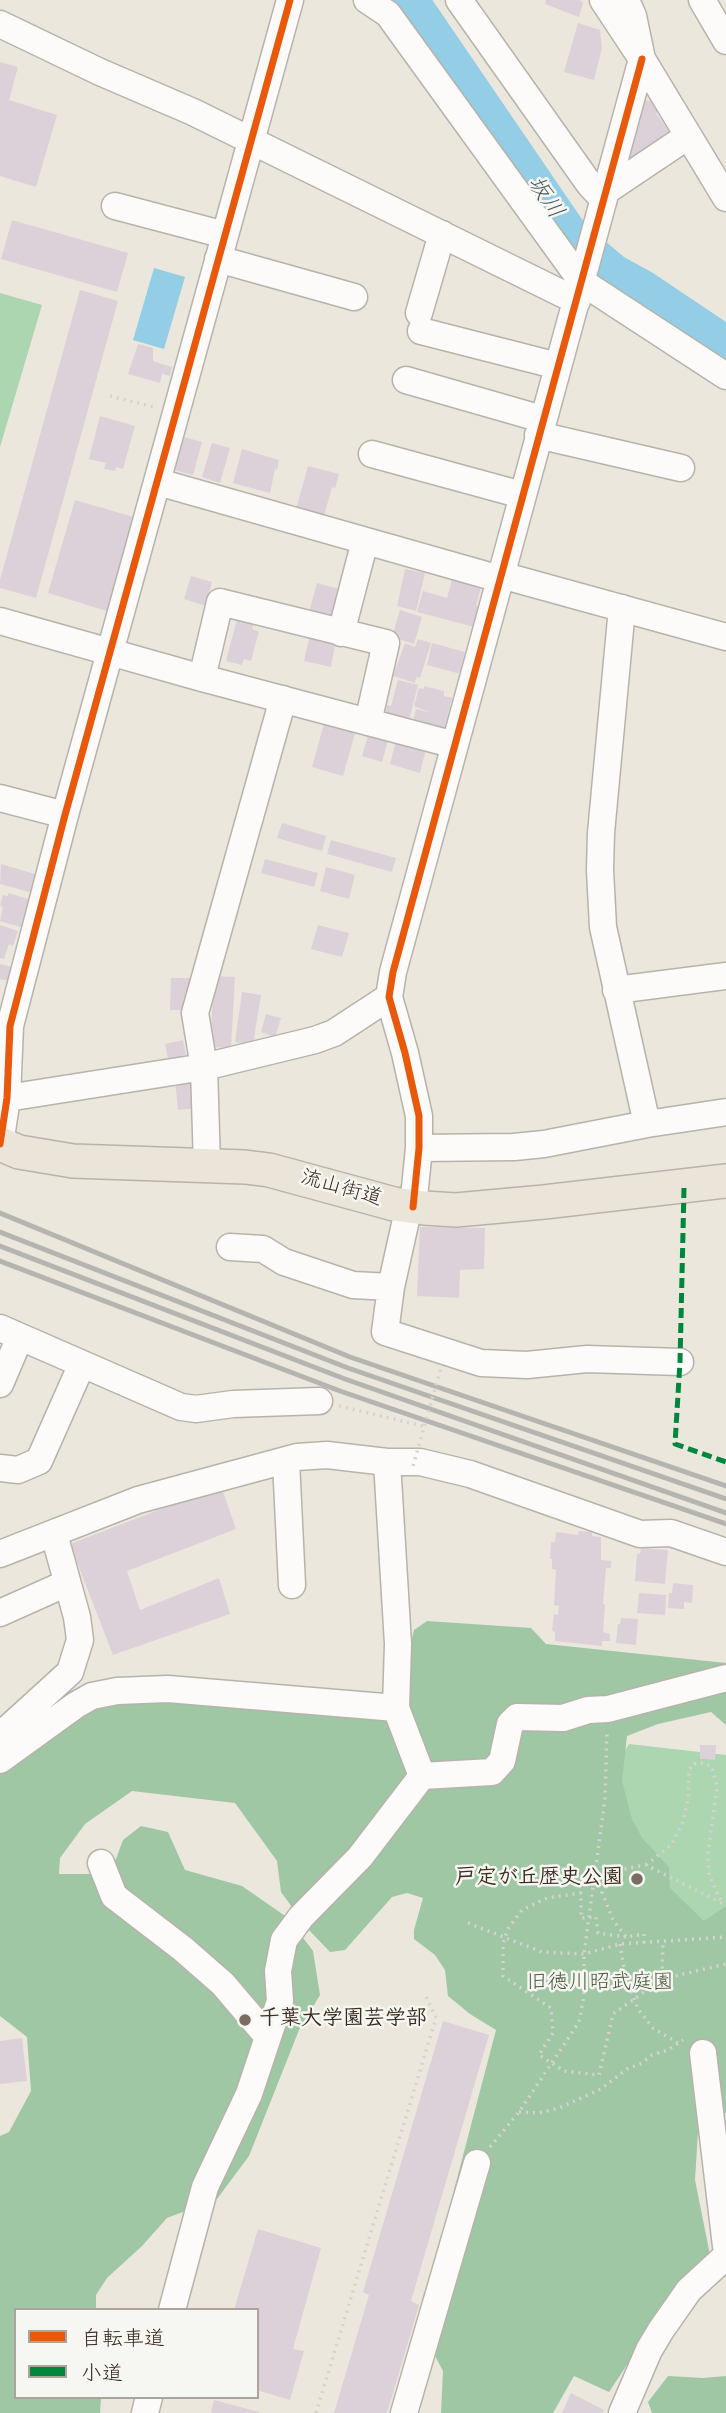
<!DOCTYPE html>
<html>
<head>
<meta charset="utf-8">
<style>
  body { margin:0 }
  #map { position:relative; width:726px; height:2413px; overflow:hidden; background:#ebe7dc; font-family:"Architects Daughter","Klee One",sans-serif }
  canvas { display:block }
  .legend { position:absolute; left:14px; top:2308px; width:245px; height:91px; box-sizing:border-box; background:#f6f6f2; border:2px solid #aba49d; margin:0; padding:9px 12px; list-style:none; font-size:21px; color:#3b2a1e }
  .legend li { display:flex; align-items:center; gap:14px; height:35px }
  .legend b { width:35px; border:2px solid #aba49d }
</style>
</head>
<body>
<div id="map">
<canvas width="726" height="2413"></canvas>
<ul class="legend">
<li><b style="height:9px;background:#e8590c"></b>自転車道</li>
<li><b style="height:9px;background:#00873e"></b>小道</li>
</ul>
</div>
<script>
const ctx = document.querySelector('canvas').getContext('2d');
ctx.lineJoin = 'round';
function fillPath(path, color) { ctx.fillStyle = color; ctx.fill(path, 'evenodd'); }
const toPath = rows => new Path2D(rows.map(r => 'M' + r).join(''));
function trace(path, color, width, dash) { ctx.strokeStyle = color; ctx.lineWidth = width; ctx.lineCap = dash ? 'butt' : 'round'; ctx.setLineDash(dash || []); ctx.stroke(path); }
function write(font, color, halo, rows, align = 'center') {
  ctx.font = font + ' "Architects Daughter","Klee One",sans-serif'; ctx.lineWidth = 5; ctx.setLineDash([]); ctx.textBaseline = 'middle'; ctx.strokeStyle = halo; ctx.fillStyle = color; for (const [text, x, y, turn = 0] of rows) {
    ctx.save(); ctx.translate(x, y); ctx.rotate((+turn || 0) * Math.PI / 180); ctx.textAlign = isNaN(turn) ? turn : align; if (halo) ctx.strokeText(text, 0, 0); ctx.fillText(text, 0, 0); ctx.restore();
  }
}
fillPath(toPath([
  [0,293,42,305,0,447],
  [629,1744,726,1755,726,2092,473,2004]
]), '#abd6af');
fillPath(toPath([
  [427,1621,531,1628,546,1644,726,1663,726,1725,711,1712,658,1724,627,1736,622,1781,632,1819,642,1838,669,1867,670,1888,704,1921,726,1906,726,2113,699,2116,695,2180,710,2255,686,2276,609,2392,574,2376,553,2413,441,2413,443,2371,434,2354,417,2331,496,2030,470,2014,448,1996,445,1970,435,1955,414,1939,414,1930,423,1898,407,1893,392,1897,345,1950,330,1952,308,1929,281,1892,277,1861,235,1803,132,1791,85,1824,60,1858,59,1874,94,1874,116,1859,123,1840,141,1826,168,1832,185,1870,242,1886,288,1918,313,1951,320,1995,299,2030,249,2156,217,2199,167,2218,142,2246,107,2278,96,2295,96,2310,16,2310,16,2397,101,2397,100,2413,0,2413,0,2136,9,2132,31,2091,27,2037,0,2016,0,1769,109,1688,385,1694,401,1687,414,1630],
  [668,2376,703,2378,726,2376,726,2413,652,2413,648,2402]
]), '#9fc7a4');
fillPath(toPath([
  [587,226,624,257,653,273,726,322,726,366,594,281],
  [154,268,185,277,164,349,133,340]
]), '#94cde6');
trace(toPath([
  [410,0,586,258,615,277]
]), '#94cde6', 37);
fillPath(toPath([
  [546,0,580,0,583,3,579,17,545,4],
  [578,23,600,30,602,48,594,80,564,72],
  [0,62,18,67,9,100,57,115,36,187,0,176],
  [641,100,652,101,658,112,656,113,672,136,624,165],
  [12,220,128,253,117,292,1,259],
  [80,290,118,301,36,598,0,588,0,580],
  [138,344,153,348,153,361,172,367,170,376,162,374,160,383,128,374],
  [100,416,135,426,123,469,116,467,115,471,104,469,106,463,89,459],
  [184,437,202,442,193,475,174,470],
  [212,443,230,448,220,483,202,477],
  [242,449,279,460,277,470,275,469,270,493,233,483],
  [308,466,339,474,335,488,332,487,324,516,296,509],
  [75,500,137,518,110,612,48,593],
  [405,569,425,573,416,611,397,606],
  [191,576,212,582,206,606,184,599],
  [453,576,482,584,476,606,480,607,474,627,417,612,423,591,447,598],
  [317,583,343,590,334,620,309,612],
  [400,610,422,617,414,644,392,637],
  [238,616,255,620,252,629,259,631,251,661,244,659,242,665,226,661],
  [310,634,336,639,331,667,304,661],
  [418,639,431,643,420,678,416,677,415,683,393,676,405,643,415,647],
  [432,643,465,652,460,672,457,673,427,665],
  [398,680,418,685,409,720,385,714,387,705,391,706],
  [424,686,444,691,444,696,452,698,444,730,413,721,416,709,432,713,414,706,419,688,424,689],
  [325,720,356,730,343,776,312,767],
  [369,732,389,737,382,762,362,756],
  [396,741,426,749,420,773,390,764],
  [282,823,326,836,322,851,277,838],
  [331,840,396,858,392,872,327,854],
  [265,859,318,873,314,887,261,873],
  [1,864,38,875,33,893,0,884],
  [326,867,355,875,349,899,320,891],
  [8,893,32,900,24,928,0,921,3,907,0,906,3,895,8,896],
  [0,925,18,931,13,946,9,944,4,959,0,958],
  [318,925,349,933,342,957,311,949],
  [0,964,12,967,8,981,0,979],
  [214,976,235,977,231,1048,210,1047],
  [171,978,192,978,188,1010,170,1010],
  [242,992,261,995,253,1045,235,1042],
  [266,1014,281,1018,275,1037,261,1032],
  [183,1040,186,1055,168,1059,165,1044],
  [196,1076,199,1108,178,1110,175,1079],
  [420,1227,485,1228,484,1269,460,1270,459,1298,417,1296],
  [221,1486,236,1529,127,1571,140,1610,219,1578,230,1614,113,1655,70,1544],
  [579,1531,592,1532,592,1536,601,1537,601,1560,611,1561,611,1568,606,1568,603,1604,605,1605,603,1632,610,1634,610,1641,602,1641,602,1646,555,1641,555,1632,552,1631,554,1614,558,1615,559,1606,554,1605,556,1570,552,1569,552,1559,550,1559,551,1542,555,1542,556,1532,578,1535],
  [641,1548,668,1550,665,1584,635,1581,637,1554,640,1554],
  [673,1583,693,1585,692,1603,684,1602,684,1609,668,1608,669,1593,672,1593],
  [639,1593,666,1595,665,1615,637,1613],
  [621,1618,638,1619,636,1645,616,1643,618,1624,620,1624],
  [700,1745,716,1745,715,1760,700,1759],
  [443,2021,489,2035,411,2301,419,2305,387,2413,334,2413,369,2295,363,2292],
  [22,2038,27,2081,0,2084,0,2041],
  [258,2229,321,2248,293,2349,304,2351,290,2400,257,2390,257,2310,234,2310],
  [571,2393,604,2410,603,2413,562,2413],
  [214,2400,259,2412,259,2413,211,2413]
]), '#dcd1d9');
const minor = toPath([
  [367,0,388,14,582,282,726,376],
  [459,0,590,185,603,199],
  [603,0,642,59,726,198],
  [702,0,726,41],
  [0,24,100,72,193,112,577,301],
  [606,191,688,136],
  [115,206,225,235],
  [218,259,354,297],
  [419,313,442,234],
  [421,331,558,366],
  [406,380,542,419],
  [538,435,681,468],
  [372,454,522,495],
  [158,482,500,579],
  [501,575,726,637],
  [622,608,601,833,600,870,603,927,647,1124,726,1112],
  [0,621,202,678,455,745],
  [341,633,365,541],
  [202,678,220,602,386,643,368,722],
  [0,798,65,815],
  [616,990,726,976],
  [7,1098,204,1067,315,1040,334,1033,389,997],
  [0,1144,7,1098,10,1026,65,815,290,0],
  [419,1148,514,1147,544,1144,647,1124],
  [207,1166,204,1067,195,1013,283,699],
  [409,1206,391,1287,385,1332,481,1363,527,1365,587,1359,680,1362],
  [413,1207,419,1148,419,1116,405,1053,389,997,393,972,642,59,633,16,626,0],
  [230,1247,263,1249,284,1262,353,1285,391,1287],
  [0,1328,181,1407,196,1409,233,1404,319,1401],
  [0,1384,20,1337],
  [286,1461,292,1585],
  [0,1468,18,1470,39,1461,82,1364],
  [0,1554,138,1500,297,1457,327,1455,387,1462,420,1462,470,1474,640,1534,671,1533,726,1552],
  [0,1613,67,1583],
  [0,1739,3,1733,70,1672,80,1640,77,1617,54,1534],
  [0,1760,76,1705,92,1696,117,1691,168,1689,396,1708,398,1644,387,1462],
  [422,1776,492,1772,502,1761,510,1724,517,1717,563,1718,588,1710,608,1709,726,1678],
  [101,1863,114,1896,183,1949,223,1984,268,2037],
  [703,2053,726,2246],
  [172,2310,205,2187,249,2094,280,2001,278,1971,284,1940,301,1917,360,1857,422,1776,396,1708],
  [145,2413,149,2397],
  [404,2413,477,2163],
  [622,2413,649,2350,661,2330,689,2290,726,2256]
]);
const major = toPath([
  [0,1144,19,1152,73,1161,245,1167,269,1170,394,1204,424,1208,456,1210,544,1202,726,1181]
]);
trace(minor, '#b7b3ab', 29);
trace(major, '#b7b3ab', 36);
trace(toPath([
  [110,396,154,407],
  [339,1406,423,1426],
  [646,1865,672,1844,683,1822,688,1799,689,1771,692,1764,704,1763,712,1767,717,1787,708,1854,709,1875,722,1903],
  [468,1923,542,1952,584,1954,620,1944,726,1937],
  [626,1937,598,1933,596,1917,581,1918,581,1893,547,1898,522,1910,508,1929,503,1944,503,1976,551,2008,553,2033,539,2055,564,2071,599,2075,613,2014,662,1979,663,1942],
  [644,1943,644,1934,626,1937,613,1920,602,1892,619,1870,646,1865,726,1905],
  [620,1944,625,1974,638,2009,653,2028,678,2043],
  [662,1979,726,1964],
  [519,2112,539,2113,559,2108,601,2089,627,2069,642,2063,652,2055,668,2050,683,2040],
  [490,2147,519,2112,579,2022,584,1996,584,1954,605,1799,607,1731],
  [316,2413,436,2018,426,1996]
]), '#d5d3d0', 3.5, [2, 5]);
trace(minor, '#fcfbfa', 26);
trace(major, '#ebe4d9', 33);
trace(toPath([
  [0,1213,350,1357,726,1486],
  [0,1232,348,1368,726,1499],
  [0,1246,345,1379,726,1513],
  [0,1261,340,1391,726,1524]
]), '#b6b4b1', 5);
trace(toPath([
  [413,1466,441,1368]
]), '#d5d3d0', 3.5, [2, 5]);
trace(toPath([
  [684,1188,680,1362,675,1444,726,1462]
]), '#00873e', 5, [10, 5]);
trace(toPath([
  [0,1144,7,1098,10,1026,65,815,290,0],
  [413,1207,419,1148,419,1116,405,1053,389,997,393,972,642,59]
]), '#e8590c', 7);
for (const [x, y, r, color] of [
  [637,1879,7,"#796c60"],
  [245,2020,7,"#796c60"]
]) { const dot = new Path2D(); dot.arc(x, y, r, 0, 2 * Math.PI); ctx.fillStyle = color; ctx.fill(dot); trace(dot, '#f6f6f2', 2.5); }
write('21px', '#3b2a1e', '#f6f6f2', [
  ["流山街道",341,1189,16]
]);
write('bold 21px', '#3b2a1e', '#f6f6f2', [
  ["戸定が丘歴史公園",623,1879],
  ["千葉大学園芸学部",259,2020,"left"]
], 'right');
write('21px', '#4d5a3e', '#f6f6f2', [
  ["旧徳川昭武庭園",600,1984]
]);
write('italic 23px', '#4a585b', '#f6f6f2', [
  ["坂川",544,198,56]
]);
</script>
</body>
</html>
